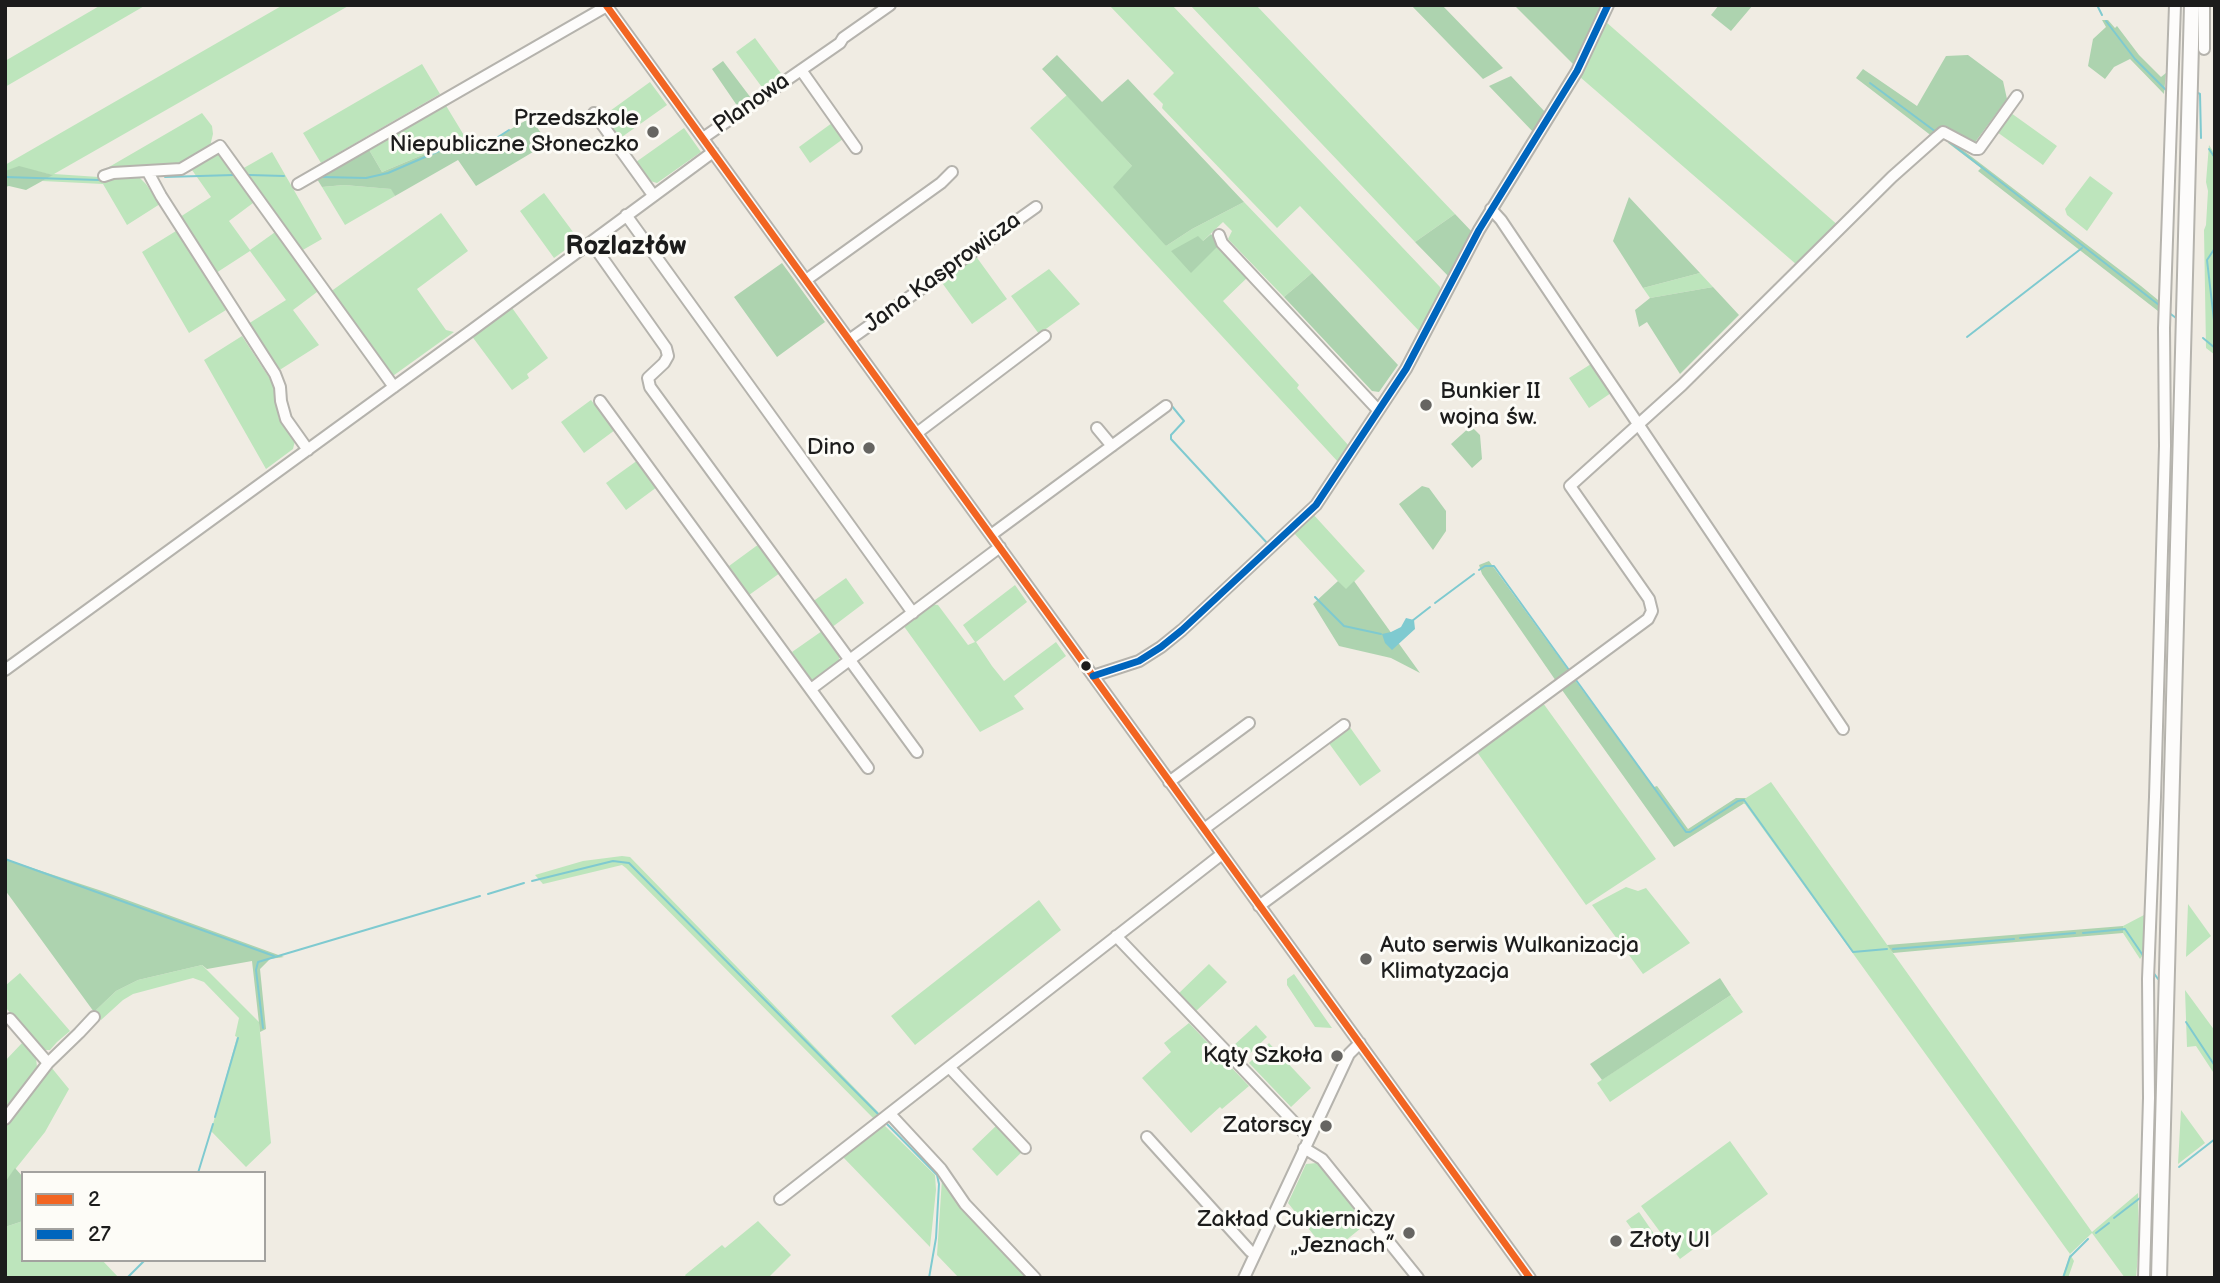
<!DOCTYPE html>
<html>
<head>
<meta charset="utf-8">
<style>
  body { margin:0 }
  #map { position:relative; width:2220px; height:1283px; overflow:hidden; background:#f0ece3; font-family:"Balsamiq Sans",sans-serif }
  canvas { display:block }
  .frame { position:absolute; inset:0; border:7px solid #1c1c1c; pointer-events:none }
  .legend { position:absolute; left:21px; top:1171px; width:245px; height:91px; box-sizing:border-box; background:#fdfcf7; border:2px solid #a3a29f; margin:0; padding:9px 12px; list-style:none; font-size:21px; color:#1c1c1c }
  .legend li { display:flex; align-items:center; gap:14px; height:35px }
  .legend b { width:35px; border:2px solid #a3a29f }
</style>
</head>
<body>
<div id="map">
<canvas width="2220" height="1283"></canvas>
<div class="frame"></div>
<ul class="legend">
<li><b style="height:9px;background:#f26522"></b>2</li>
<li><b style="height:9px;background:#0065bd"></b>27</li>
</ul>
</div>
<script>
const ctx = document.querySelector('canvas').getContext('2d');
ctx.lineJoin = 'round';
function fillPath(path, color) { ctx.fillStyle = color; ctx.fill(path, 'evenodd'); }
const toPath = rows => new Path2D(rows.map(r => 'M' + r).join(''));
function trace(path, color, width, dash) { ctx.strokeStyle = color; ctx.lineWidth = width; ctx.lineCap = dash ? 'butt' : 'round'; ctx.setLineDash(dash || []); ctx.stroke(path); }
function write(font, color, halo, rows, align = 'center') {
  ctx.font = font + ' "Balsamiq Sans",sans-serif'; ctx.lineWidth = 6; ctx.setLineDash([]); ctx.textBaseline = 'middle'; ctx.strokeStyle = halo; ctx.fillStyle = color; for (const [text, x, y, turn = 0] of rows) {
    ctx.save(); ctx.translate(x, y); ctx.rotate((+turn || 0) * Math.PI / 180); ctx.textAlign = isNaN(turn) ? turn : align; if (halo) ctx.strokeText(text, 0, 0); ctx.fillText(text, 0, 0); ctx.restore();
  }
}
fillPath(toPath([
  [101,5,146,5,5,87,5,61],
  [283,5,350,5,54,174,99,177,103,183,113,178,139,177,146,184,160,204,127,225,103,184,42,181,52,175,19,167,5,171,5,165],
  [1109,5,1172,5,1440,287,1441,296,1421,333,1300,206,1277,228,1202,150,1162,108,1163,104,1153,94,1174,73],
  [1190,5,1256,5,1455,214,1415,242],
  [1606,22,1840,227,1797,265,1580,77],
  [755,38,783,76,764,90,736,52],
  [422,64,440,94,321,163,303,133],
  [650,82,667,105,619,139,603,116],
  [1067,95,1133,167,1166,246,1192,229,1244,202,1312,273,1284,297,1228,239,1232,231,1223,222,1203,241,1171,251,1220,244,1250,275,1223,301,1299,385,1297,388,1349,446,1339,463,1030,128],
  [445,104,465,137,382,172,368,148],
  [202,113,212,126,213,134,210,146,179,165,109,167],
  [2011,113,2057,146,2043,165,1997,132],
  [832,123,843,139,810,163,799,147],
  [684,128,701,152,657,183,650,181,636,162],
  [2209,145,2215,154,2215,253,2213,256,2215,275,2215,355,2206,348,2204,230,2206,225,2208,191,2206,182],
  [272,152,322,239,301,251,242,169],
  [217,154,226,156,257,200,229,221,250,250,278,230,321,289,293,310,319,345,278,371,248,324,286,300,250,251,216,273,180,217,211,197,192,170],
  [2090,176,2113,193,2087,231,2067,215,2065,209],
  [344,185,392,189,395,196,345,225,322,187],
  [544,193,579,240,554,258,520,211],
  [441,213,468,251,417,289,446,330,454,332,390,378,330,292],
  [176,231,226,310,189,333,142,252],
  [975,255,1007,299,972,324,940,280],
  [1049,269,1080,304,1039,334,1011,296],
  [1700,273,1713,287,1650,298,1643,288],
  [510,305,548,358,527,374,529,378,512,390,471,335],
  [242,336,274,385,279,419,295,441,293,449,266,469,204,360],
  [1591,364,1611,393,1589,408,1569,378],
  [591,400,615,430,584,453,561,422],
  [638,460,657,487,626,510,606,483],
  [1312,513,1365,571,1346,590,1293,532],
  [759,544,780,573,749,595,729,566],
  [846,578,864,603,831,628,812,602],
  [1015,585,1027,602,976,642,992,666,1004,681,1056,642,1066,656,1014,696,1024,709,980,732,903,625,931,604,938,605,968,645,975,642,963,625],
  [822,631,839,654,839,663,813,682,792,652],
  [1543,703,1656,859,1586,905,1477,752],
  [1349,726,1381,771,1360,786,1328,742],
  [1771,782,2092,1232,2138,1193,2139,1243,2136,1278,2125,1278,2092,1233,2070,1254,2074,1261,2068,1278,2062,1278,2070,1254,1745,804,1743,804,1746,798],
  [622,856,630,857,881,1115,875,1120,626,868,622,865,543,884,535,875,583,861],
  [1626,887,1638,891,1646,888,1690,943,1643,974,1592,905],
  [1039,900,1061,930,915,1045,891,1016],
  [2188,904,2211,936,2186,957],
  [2144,915,2145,952,2140,959,2123,933,2123,926],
  [1209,964,1227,982,1195,1012,1178,994],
  [202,965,259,1022,271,1143,246,1167,211,1131,237,1037,235,1036,239,1018,204,982,193,978,133,994,123,1000,101,1020,94,1012,116,991,138,980],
  [20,973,70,1031,57,1042,50,1050,44,1050,5,1007,5,986],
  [1294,974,1332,1028,1315,1027,1287,985,1287,979],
  [2185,990,2215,1031,2215,1075,2196,1046,2187,1047],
  [1731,995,1743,1012,1610,1102,1597,1083],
  [1189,1023,1249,1086,1222,1109,1220,1107,1191,1133,1142,1078,1171,1052,1164,1043],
  [1256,1025,1267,1037,1245,1058,1233,1046],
  [22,1043,36,1058,37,1067,6,1108,5,1061],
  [1269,1043,1311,1088,1291,1107,1249,1063],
  [51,1067,69,1089,45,1132,5,1182,5,1127],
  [2181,1110,2205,1143,2178,1164],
  [882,1123,935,1175,936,1190,930,1247,842,1156],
  [998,1124,1023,1151,997,1176,972,1149],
  [1730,1141,1768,1194,1680,1259,1641,1206],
  [1317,1163,1366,1224,1329,1254,1288,1203,1306,1164],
  [942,1179,958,1205,1027,1278,959,1278,937,1255],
  [1639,1212,1659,1241,1647,1250,1626,1221],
  [23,1221,23,1260,102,1260,119,1278,5,1278,5,1227],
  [758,1221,791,1255,768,1278,687,1278,685,1275,722,1245,725,1248]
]), '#bde5bc');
fillPath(toPath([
  [1411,5,1442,5,1503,68,1483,79],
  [1514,5,1600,5,1605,10,1577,68],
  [1719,5,1753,5,1731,31,1711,15],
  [2102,20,2108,20,2115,28,2117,26,2139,55,2161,77,2166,73,2164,94,2130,59,2114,67,2105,79,2088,66,2093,39,2106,27],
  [1057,55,1102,102,1128,79,1244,202,1192,229,1166,246,1113,187,1132,166,1042,69],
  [1968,55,2003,81,2007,99,1973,145,1945,130,1933,137,1856,78,1863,69,1917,106,1946,56],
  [723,61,751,98,738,107,712,69],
  [1511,76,1547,114,1535,134,1489,86],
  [530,118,553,149,538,149,476,186,458,160,395,196,391,189,344,185,322,187,317,179,368,148,382,172,465,137,473,151],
  [1951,141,2141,286,2158,300,2158,311,1978,171,1981,168,1948,143],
  [19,166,53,175,26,190,9,186,5,187,5,171],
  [1629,197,1700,273,1643,288,1613,241],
  [1455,214,1474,234,1451,279,1415,242],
  [1211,234,1220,244,1191,273,1171,251,1198,236,1203,241],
  [782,263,825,322,777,357,734,297],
  [1312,273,1398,365,1379,392,1372,391,1284,297],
  [1713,287,1739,315,1680,374,1647,322,1639,327,1635,310,1650,298],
  [1471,426,1480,435,1482,459,1472,468,1451,444],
  [1422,486,1429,488,1446,511,1446,531,1433,550,1399,504],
  [1489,561,1569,671,1556,681,1482,574,1479,565],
  [1338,581,1346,589,1354,581,1420,673,1391,658,1339,646,1313,604],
  [1575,680,1654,787,1657,786,1688,829,1736,798,1746,798,1743,804,1674,847,1562,690],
  [5,859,105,892,284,957,270,959,260,969,266,1029,260,1032,252,961,207,969,202,965,138,980,116,991,94,1012,5,890],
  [2123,926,2123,933,1981,945,1893,953,1887,945],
  [1720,978,1731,995,1602,1080,1590,1064],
  [15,1168,23,1177,23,1221,5,1227,5,1182]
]), '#add3af');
fillPath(toPath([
  [1406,618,1414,620,1415,629,1392,650,1385,643,1382,634,1391,632,1401,627]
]), '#7fcad0');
trace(toPath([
  [2097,5,2102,15],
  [2106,21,2135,59,2167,91],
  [1870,83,1936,132],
  [2198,93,2200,94,2201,138],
  [1944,138,2159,305],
  [2209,149,2215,158],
  [249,175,284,176],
  [5,177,99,180],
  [165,177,234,175],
  [322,177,366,178,388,173,439,151,484,146,509,130],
  [2215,248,2207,260,2215,329],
  [2168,312,2176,318],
  [1967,337,2082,248],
  [2203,338,2215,348],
  [1171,405,1184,421,1171,435,1171,439,1268,544],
  [1479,570,1485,566,1494,566,1569,670],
  [1315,597,1344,626,1381,634],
  [1435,603,1474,574],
  [1412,621,1430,607],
  [1576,680,1686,832,1690,832,1738,801,1744,800,1853,952,1887,949],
  [5,859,274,956],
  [532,881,613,861,629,863,878,1114],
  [488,894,524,883],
  [2083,933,2125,929,2144,957],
  [2020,938,2075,933],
  [1893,949,2014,939],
  [2153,972,2158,979],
  [2186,1022,2215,1066],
  [263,1028,256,970,258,962,480,896],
  [215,1117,238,1038],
  [886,1123,937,1175,939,1184,936,1238,929,1278],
  [2179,1167,2215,1139],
  [198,1173,213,1124],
  [2114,1218,2140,1198],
  [2096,1233,2109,1223],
  [127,1278,145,1260],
  [2063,1278,2070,1257,2088,1239]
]), '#7fcad0', 2);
const minor = toPath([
  [606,5,1530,1278],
  [2204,5,2204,49],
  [801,70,856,148],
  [594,113,653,195],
  [703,138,840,43,843,38,890,5],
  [148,172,161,196,275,374,280,387,281,401,286,419,308,450],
  [104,176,113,173,181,169,220,146,394,387],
  [298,184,607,6],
  [1491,209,1501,220,1843,729],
  [626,215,913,613],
  [1219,235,1222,243,1378,410],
  [591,242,666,348,668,356,664,363,648,378,650,387,917,752],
  [806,280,941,183,952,172],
  [849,340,1036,207],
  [600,401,868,768],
  [1097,428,1112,446],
  [917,433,1045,336],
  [991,535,1166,406],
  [5,670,472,330,713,152],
  [1093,676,1139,661,1161,647,1182,630,1316,505,1406,369,1479,230,1577,71,1608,5],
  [811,689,1000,547],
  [1169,782,1249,723],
  [1204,829,1344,725],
  [1259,906,1648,619,1652,611,1649,599,1570,486,1682,385,1892,177,1937,137,1943,132,1975,149,1979,149,2017,96],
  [1116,936,1309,1138],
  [10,1019,48,1063],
  [949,1067,1025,1148],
  [890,1114,941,1169,965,1204,1035,1278],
  [5,1119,48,1063,79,1033,94,1017],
  [1147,1137,1250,1251,1255,1254],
  [1304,1148,1322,1159,1418,1278],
  [780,1199,1222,854],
  [1244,1278,1349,1054,1360,1043],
  [2144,1278,2149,1098,2148,979,2155,797,2165,446,2164,328,2175,5]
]);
const major = toPath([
  [2159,1278,2192,5]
]);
trace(minor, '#b5b3ad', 14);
trace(major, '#b5b3ad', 18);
trace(minor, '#fdfcfb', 10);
trace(major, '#fdfcfb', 14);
trace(toPath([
  [606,5,1530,1278]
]), '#f26522', 7);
trace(toPath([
  [1093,676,1139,661,1161,647,1182,630,1316,505,1406,369,1479,230,1577,71,1608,5]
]), '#0065bd', 7);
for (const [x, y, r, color] of [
  [653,132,7,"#666562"],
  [1426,405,7,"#666562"],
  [869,448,7,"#666562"],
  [1086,666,6,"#1c1c1c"],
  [1366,959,7,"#666562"],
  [1337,1056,7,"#666562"],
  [1326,1126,7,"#666562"],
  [1409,1233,7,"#666562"],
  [1616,1241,7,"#666562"]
]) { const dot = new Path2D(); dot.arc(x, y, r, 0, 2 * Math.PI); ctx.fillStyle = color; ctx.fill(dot); trace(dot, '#fdfcf7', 2.5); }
write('23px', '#1c1c1c', '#fdfcf7', [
  ["Planowa",752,104,-35],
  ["Jana Kasprowicza",943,273,-36]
]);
write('23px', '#1c1c1c', '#fdfcf7', [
  ["Przedszkole",639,119],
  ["Niepubliczne Słoneczko",639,145],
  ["Bunkier II",1440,392,"left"],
  ["wojna św.",1440,418,"left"],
  ["Dino",855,448],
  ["Auto serwis Wulkanizacja",1380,946,"left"],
  ["Klimatyzacja",1380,972,"left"],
  ["Kąty Szkoła",1323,1056],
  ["Zatorscy",1312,1126],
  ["Zakład Cukierniczy",1395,1220],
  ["„Jeznach”",1395,1246],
  ["Złoty Ul",1630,1241,"left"]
], 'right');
write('bold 26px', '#1c1c1c', '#fdfcf7', [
  ["Rozlazłów",626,247]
]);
</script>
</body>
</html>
